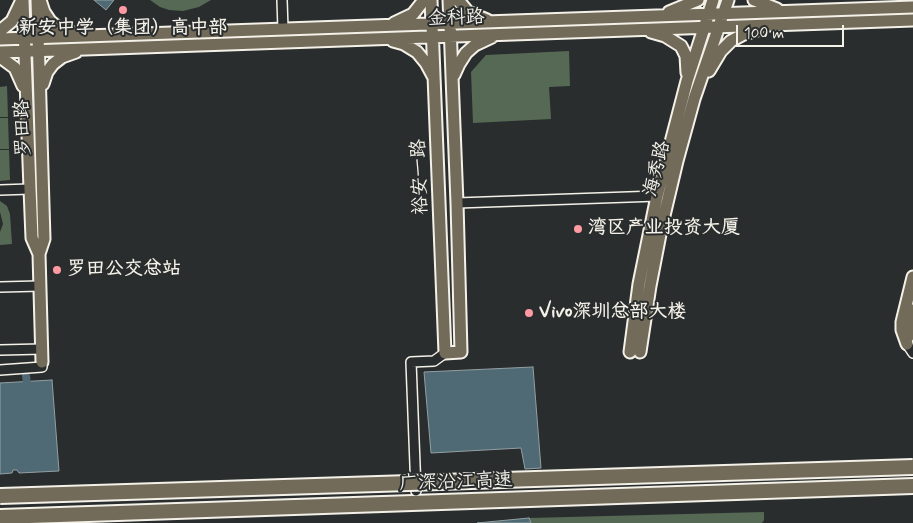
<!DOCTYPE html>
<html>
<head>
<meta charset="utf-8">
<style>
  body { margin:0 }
  #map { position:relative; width:913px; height:523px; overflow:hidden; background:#2a2d2e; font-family:Mynerve,sans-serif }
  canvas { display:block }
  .scale { position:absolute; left:736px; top:25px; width:108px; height:22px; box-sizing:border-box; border:2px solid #f4f1e8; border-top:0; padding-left:6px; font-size:15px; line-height:18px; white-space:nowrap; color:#f4f1e8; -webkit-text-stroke:4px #2a2d2e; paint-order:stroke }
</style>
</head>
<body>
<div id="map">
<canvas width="913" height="523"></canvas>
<div class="scale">100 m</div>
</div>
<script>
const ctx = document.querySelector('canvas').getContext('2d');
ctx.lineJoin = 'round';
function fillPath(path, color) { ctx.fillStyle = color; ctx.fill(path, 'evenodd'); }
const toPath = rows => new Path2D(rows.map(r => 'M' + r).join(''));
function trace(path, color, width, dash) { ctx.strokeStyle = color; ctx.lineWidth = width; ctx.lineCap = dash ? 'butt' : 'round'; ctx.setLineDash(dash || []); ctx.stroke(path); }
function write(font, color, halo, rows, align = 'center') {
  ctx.font = font + ' Mynerve,"LXGW WenKai TC",sans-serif'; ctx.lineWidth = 4; ctx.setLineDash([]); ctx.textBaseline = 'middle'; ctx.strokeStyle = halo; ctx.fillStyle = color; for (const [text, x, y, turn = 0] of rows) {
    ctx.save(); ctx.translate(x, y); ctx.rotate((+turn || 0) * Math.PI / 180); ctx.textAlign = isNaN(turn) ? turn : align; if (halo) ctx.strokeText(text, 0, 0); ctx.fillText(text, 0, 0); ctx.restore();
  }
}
fillPath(toPath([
  [150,0,211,0,199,7,183,11,169,10,160,7],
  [569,51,570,86,549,87,551,119,473,123,471,72,486,55],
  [7,86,8,117,0,117,0,87],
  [0,118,8,118,9,149,0,149],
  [0,150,9,150,10,180,0,181],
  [0,201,7,206,10,214,12,244,0,245,0,232,3,224,0,212],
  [764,512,764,520,762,523,531,523,529,518]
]), '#566954');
const water = toPath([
  [94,0,114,0,106,10,94,0],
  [533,367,541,468,525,469,521,448,431,453,424,372,533,367],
  [52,380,59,471,19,473,17,470,13,470,12,473,0,474,0,383,52,380],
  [529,518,531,523,477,523,529,518]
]);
fillPath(water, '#506a75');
trace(water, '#92a0a3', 1);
trace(toPath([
  [26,376,28,391]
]), '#506a75', 8);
const minor = toPath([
  [282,0,283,29],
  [0,190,30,189],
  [457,203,657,196],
  [0,287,40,286],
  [907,344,913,353],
  [0,350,42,349],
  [0,370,42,367,42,362],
  [416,491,411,362,434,361,445,353]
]);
const major = toPath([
  [23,0,30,189,32,238,39,254,42,362],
  [37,0,44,239,39,254],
  [40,0,44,12,50,21,60,29,75,33],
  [431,0,445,353,461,352,457,203,449,0],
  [458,0,468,12,487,20],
  [754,0,777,9],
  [669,12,698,0],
  [394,23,413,14,424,0],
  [0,31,12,21,21,2],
  [651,32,665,36,681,46,686,56,687,73],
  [0,39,913,7],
  [393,41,404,44,417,52,426,63,433,76],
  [0,52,913,20],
  [0,57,15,68,23,86],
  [709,71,721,51,731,41,744,34,757,30],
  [454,75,459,64,466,53,475,45,492,37],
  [43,84,47,72,53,64,62,57,76,52],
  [908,337,913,310],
  [907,344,902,330,902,322,913,277],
  [630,352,639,284,657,196,687,81,713,0],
  [640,352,650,286,662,224,677,161,694,99,728,0]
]);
const highway = toPath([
  [0,517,913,486]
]);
trace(minor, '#f4f1e8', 12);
trace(major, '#f4f1e8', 15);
trace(highway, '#f4f1e8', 18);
trace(minor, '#2a2d2e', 9);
trace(major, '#736b5a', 11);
trace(highway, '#736b5a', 14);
const highwayBridge = toPath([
  [0,496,913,467]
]);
trace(highwayBridge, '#f4f1e8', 18, []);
trace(highwayBridge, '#736b5a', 14);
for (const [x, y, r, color] of [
  [123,10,5,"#ff9aa2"],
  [578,229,5,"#ff9aa2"],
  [57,270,5,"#ff9aa2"],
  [529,313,5,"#ff9aa2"]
]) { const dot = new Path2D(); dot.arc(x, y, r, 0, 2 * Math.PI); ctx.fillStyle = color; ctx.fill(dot); trace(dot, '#2a2d2e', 2); }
write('19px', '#f4f1e8', '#2a2d2e', [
  ["金科路",456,19,-2],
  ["罗田路",24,128,-92],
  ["海秀路",658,169,-76],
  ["裕安一路",421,177,-92],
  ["广深沿江高速",456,483,-2]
]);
write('bold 19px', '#f4f1e8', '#2a2d2e', [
  ["新安中学（集团）高中部",123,29,"center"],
  ["湾区产业投资大厦",588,229],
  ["罗田公交总站",67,270],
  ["Vivo深圳总部大楼",539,313]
], 'left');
</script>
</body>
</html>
